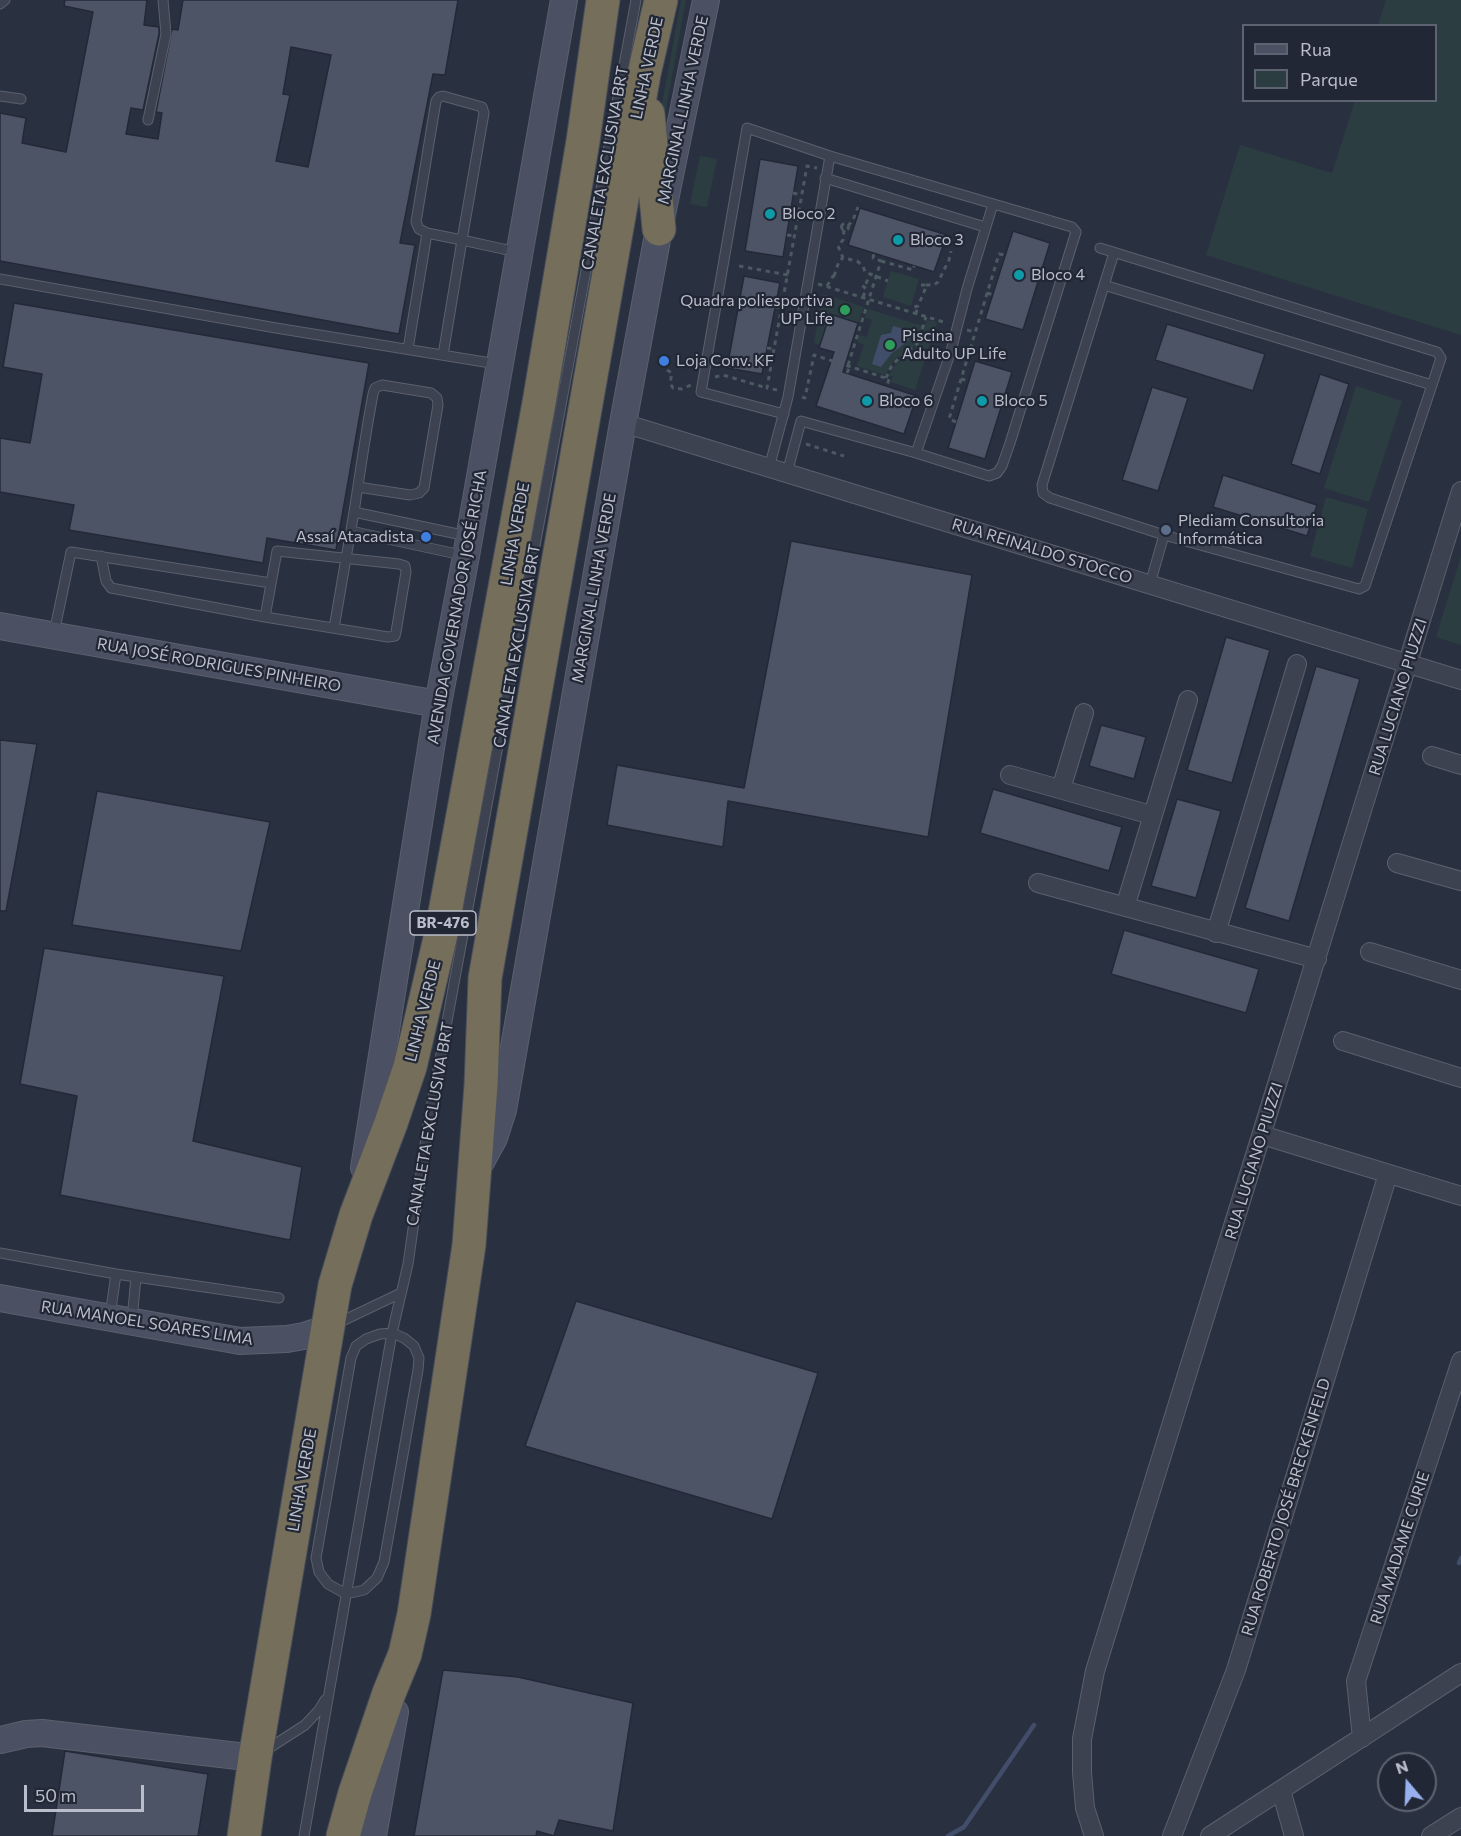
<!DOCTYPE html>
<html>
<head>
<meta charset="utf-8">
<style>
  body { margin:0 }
  #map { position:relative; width:1461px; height:1836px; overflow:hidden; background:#293040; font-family:Commissioner,sans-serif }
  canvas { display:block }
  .legend { position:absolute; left:1242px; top:24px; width:195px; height:78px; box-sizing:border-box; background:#212735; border:2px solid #5e6371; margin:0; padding:8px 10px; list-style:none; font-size:18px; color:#babeca }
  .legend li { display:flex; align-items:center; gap:12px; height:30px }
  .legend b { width:30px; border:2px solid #5e6371 }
  .north { position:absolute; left:1377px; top:1752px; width:60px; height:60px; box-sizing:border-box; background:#212735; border:2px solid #5e6371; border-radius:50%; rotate:341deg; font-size:16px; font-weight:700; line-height:24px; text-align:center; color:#babeca }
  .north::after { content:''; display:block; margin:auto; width:21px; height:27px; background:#99b0ef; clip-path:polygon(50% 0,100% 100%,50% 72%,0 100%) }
  .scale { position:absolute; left:24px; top:1785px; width:120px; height:27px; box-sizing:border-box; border:3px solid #babeca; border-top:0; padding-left:8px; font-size:18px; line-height:21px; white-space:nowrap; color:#babeca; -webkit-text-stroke:4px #212735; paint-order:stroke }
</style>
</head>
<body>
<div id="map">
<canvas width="1461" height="1836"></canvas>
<ul class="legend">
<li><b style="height:8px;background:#4b5162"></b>Rua</li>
<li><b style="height:16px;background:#2c3d42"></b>Parque</li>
</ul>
<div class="north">N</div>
<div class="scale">50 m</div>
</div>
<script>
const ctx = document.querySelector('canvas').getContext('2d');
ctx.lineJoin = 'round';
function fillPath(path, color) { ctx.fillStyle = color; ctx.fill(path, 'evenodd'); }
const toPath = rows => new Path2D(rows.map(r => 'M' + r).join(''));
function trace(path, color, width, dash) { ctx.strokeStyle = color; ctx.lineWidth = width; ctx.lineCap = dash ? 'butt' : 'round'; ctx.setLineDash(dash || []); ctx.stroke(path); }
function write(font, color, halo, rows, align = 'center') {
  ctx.font = font + ' Commissioner,sans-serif'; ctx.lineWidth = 4.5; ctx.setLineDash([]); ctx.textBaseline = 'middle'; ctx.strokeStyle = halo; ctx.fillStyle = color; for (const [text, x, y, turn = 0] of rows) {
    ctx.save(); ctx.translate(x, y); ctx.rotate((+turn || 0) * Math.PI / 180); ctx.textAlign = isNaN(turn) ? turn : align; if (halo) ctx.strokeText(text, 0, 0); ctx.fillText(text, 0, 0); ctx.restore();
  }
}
fillPath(toPath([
  [681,0,686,0,660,142,662,104],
  [1386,0,1461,0,1461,335,1206,255,1240,145,1332,173,1355,101,1436,100,1436,26,1378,25],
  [700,156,717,159,707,207,690,204],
  [891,271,919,279,911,306,883,297],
  [822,294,864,307,858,323,830,315,820,345,814,343],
  [868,309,923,326,914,347,895,359,885,375,857,366,864,345,857,342,860,335,867,337,872,320,865,317],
  [927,320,937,322,915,390,891,382,893,376,889,376,893,367,919,345],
  [1356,386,1402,401,1369,502,1324,488],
  [1326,497,1368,509,1352,568,1310,556],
  [1461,556,1461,645,1436,637]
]), '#2c3d42');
fillPath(toPath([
  [893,326,912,331,908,341,891,354,881,367,872,364,881,335,891,333]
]), '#424d69');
trace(toPath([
  [1459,1563,1461,1558],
  [948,1836,964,1827,1034,1725]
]), '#424d69', 4.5);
const building = toPath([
  [65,0,147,0,144,25,159,27,159,34,143,110,131,108,126,134,158,139,162,113,156,112,172,29,178,30,183,0,458,0,445,75,433,74,400,243,415,245,399,334,0,261,0,113,26,118,22,143,66,152,93,12,64,6,65,0],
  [291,47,331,55,308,167,276,161,290,95,283,94,291,47],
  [760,159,798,166,783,257,745,251,760,159],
  [860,208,947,235,934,272,848,245,860,208],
  [1013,231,1050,243,1023,330,985,319,1013,231],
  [744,276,780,283,762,374,727,368,744,276],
  [14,303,369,363,336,550,267,538,263,563,69,530,74,505,0,492,0,438,30,443,42,374,3,367,14,303],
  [830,314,858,323,843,372,917,396,904,434,816,406,834,352,819,348,830,314],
  [1167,324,1265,354,1253,391,1155,360,1167,324],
  [975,361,1012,372,985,459,948,448,975,361],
  [1320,374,1349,384,1320,474,1291,464,1320,374],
  [1152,387,1188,398,1158,491,1122,480,1152,387],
  [1223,475,1317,505,1307,536,1213,507,1223,475],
  [791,541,972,575,928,837,728,801,723,847,607,825,617,765,744,788,791,541],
  [1226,637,1270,650,1232,783,1187,770,1226,637],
  [1316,666,1360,679,1289,921,1245,908,1316,666],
  [1101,725,1146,737,1134,779,1089,766,1101,725],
  [0,740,37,744,6,911,0,911,0,740],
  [993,789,1122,827,1109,871,980,833,993,789],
  [97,791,270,822,241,951,72,925,97,791],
  [1177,799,1221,811,1196,898,1151,886,1177,799],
  [1124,930,1259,969,1246,1013,1111,974,1124,930],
  [44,948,224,976,193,1141,302,1167,290,1240,60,1195,77,1096,20,1084,44,948],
  [576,1301,818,1373,772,1519,525,1446,576,1301],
  [443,1670,518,1677,633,1703,613,1831,559,1820,554,1836,537,1831,536,1836,414,1836,443,1670],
  [65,1751,208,1774,198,1836,52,1836,65,1751]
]);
fillPath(building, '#4d5466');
trace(building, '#242937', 1.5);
const lane = toPath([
  [0,4,5,0],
  [0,96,21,99],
  [148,120,166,34,163,0],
  [825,178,985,227],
  [1100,248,1437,352,1441,358,1365,586,1359,589,1164,535,1050,498,1043,493,1042,485,1114,253],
  [0,279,276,328,497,364],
  [1104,285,1432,385],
  [408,349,427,233],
  [443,355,462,240,484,113,482,107,443,96,439,97,436,101,416,222,419,229,427,233,462,240,503,249,519,252],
  [784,414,701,392,747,128,830,156,1072,227,1076,232,1010,443,1002,466,997,473,989,476,916,453,801,421,787,473],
  [916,453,951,351,967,289,993,204],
  [769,468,788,397,830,156],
  [354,512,467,536],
  [351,531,466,556],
  [101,556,106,581,111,588,265,617,388,637,395,636,396,632,406,572,405,566,399,564,277,551,265,617],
  [1150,584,1164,535],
  [334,628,354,512,363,453,368,422,373,394,375,388,382,385,431,393,437,398,438,405,424,488,419,493,410,495,358,487],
  [54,633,71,552,271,583],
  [0,1253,116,1274,279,1298],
  [110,1316,116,1274],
  [132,1320,136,1277],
  [336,1324,401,1293],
  [392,1333,404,1338,414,1346,419,1358,418,1370,384,1562,377,1578,364,1590,346,1594,328,1584,319,1572,316,1558,351,1358,356,1346,366,1339,380,1334,392,1333],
  [263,1752,305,1725,319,1710,325,1700],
  [304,1836,392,1333,408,1264,428,1124,636,0]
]);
const street = toPath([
  [623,423,1461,680],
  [1432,756,1461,765],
  [1010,775,1151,815],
  [1061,789,1084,713],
  [1397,863,1461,881],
  [1038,883,1317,959],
  [1125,907,1188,700],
  [1216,933,1297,664],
  [1370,952,1461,980],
  [1343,1041,1461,1078],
  [1262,1135,1461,1196],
  [1362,1738,1356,1681,1461,1361],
  [1281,1790,1294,1836],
  [1094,1836,1085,1808,1082,1772,1082,1739,1095,1671,1461,491],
  [1172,1836,1236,1670,1388,1174],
  [1210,1836,1461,1673],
  [1431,1836,1461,1817]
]);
const secondary = toPath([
  [0,626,438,704],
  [364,1168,438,704,466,556,564,0],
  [477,1169,494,1138,503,1110,623,423,659,229,706,0],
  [0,1298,240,1341,287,1339,304,1336,328,1328],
  [0,1740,26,1734,42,1733,255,1758],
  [373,1836,395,1712]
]);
const highway = toPath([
  [648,114,659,229],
  [244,1836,255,1758,335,1285,356,1215,391,1123,410,1067,441,934,539,403,583,141,603,0],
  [343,1836,355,1793,389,1693,405,1654,414,1614,469,1245,481,1085,485,978,644,74,661,0]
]);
trace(lane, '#5b606d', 11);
trace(street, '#5b606d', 20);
trace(secondary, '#5b606d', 28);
trace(highway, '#484d5a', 35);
trace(toPath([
  [793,193,802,195],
  '841.5 227a3.5 3.5 0 1 1 7 0a3.5 3.5 0 1 1-7 0Z',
  [848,226,853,220,858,207],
  [844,230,843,240,838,246,843,258,857,261,863,266,865,272,888,281],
  [787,235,795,236],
  [881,261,913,270,914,266],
  [739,266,788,275],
  [834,276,839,261,843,258],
  [818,284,947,323],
  [926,285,934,285,938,282,949,260,951,251],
  [827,286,833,276,836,276],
  [987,293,993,295],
  [863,297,866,289,862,285,866,283,870,275],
  [775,307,782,308],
  [916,314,917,309,914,307,918,306,926,287,926,285,918,285],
  [967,330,975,332],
  [767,348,774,349],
  [848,365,881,261,873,258,874,253],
  [667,370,672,373,670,383,673,388,682,389,691,385],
  [847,373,850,366],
  [715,377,723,375,767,388],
  [886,378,891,367,898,359,918,343,926,317],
  [961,379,969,381],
  [777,390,767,388,807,166,817,168],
  [802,397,805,398,814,355,889,379,887,386],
  [956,422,949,419,999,254,1005,255],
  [806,444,844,456]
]), '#4b5a60', 3, [4.5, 4.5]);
trace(lane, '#3d4250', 9);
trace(street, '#3d4250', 18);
trace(secondary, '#4b5162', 26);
trace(highway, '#756e5b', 33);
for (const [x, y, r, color] of [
  [770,214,6,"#0f9aa8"],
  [898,240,6,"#0f9aa8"],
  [1019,275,6,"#0f9aa8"],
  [845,310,6,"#2e9e5b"],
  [890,345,6,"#2e9e5b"],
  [664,361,6,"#3f7fe0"],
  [867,401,6,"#0f9aa8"],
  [982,401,6,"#0f9aa8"],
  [1166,530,6,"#5c6f8a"],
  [426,537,6,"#3f7fe0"]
]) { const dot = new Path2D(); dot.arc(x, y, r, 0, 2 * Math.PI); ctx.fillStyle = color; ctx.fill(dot); trace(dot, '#212735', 2); }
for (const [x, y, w] of [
  [443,923,66]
]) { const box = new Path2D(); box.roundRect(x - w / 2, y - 12, w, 24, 4.5); ctx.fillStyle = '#212735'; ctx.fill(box); trace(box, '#babeca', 1.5); }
write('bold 15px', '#babeca', null, [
  ["BR-476",443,923]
]);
write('16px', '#babeca', '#212735', [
  ["LINHA VERDE",647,68,-78],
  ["MARGINAL LINHA VERDE",683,110,-78],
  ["CANALETA EXCLUSIVA BRT",605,168,-80],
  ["LINHA VERDE",515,534,-80],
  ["RUA REINALDO STOCCO",1042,551,17],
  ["MARGINAL LINHA VERDE",594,588,-80],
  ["AVENIDA GOVERNADOR JOSÉ RICHA",457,607,-80],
  ["CANALETA EXCLUSIVA BRT",517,646,-80],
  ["RUA JOSÉ RODRIGUES PINHEIRO",219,665,10],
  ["RUA LUCIANO PIUZZI",1398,697,-73],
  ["LINHA VERDE",423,1011,-76],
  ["CANALETA EXCLUSIVA BRT",430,1124,-80],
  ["RUA LUCIANO PIUZZI",1254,1161,-73],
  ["RUA MANOEL SOARES LIMA",147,1323,9],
  ["LINHA VERDE",302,1480,-80],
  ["RUA ROBERTO JOSÉ BRECKENFELD",1286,1507,-73],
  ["RUA MADAME CURIE",1400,1548,-72]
]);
write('16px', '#babeca', '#212735', [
  ["Bloco 2",782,214],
  ["Bloco 3",910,240],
  ["Bloco 4",1031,275],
  ["Quadra poliesportiva",833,301,"right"],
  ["UP Life",833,319,"right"],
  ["Piscina",902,336],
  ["Adulto UP Life",902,354],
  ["Loja Conv. KF",676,361],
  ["Bloco 6",879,401],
  ["Bloco 5",994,401],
  ["Plediam Consultoria",1178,521],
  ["Informática",1178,539],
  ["Assaí Atacadista",414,537,"right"]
], 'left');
</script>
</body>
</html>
